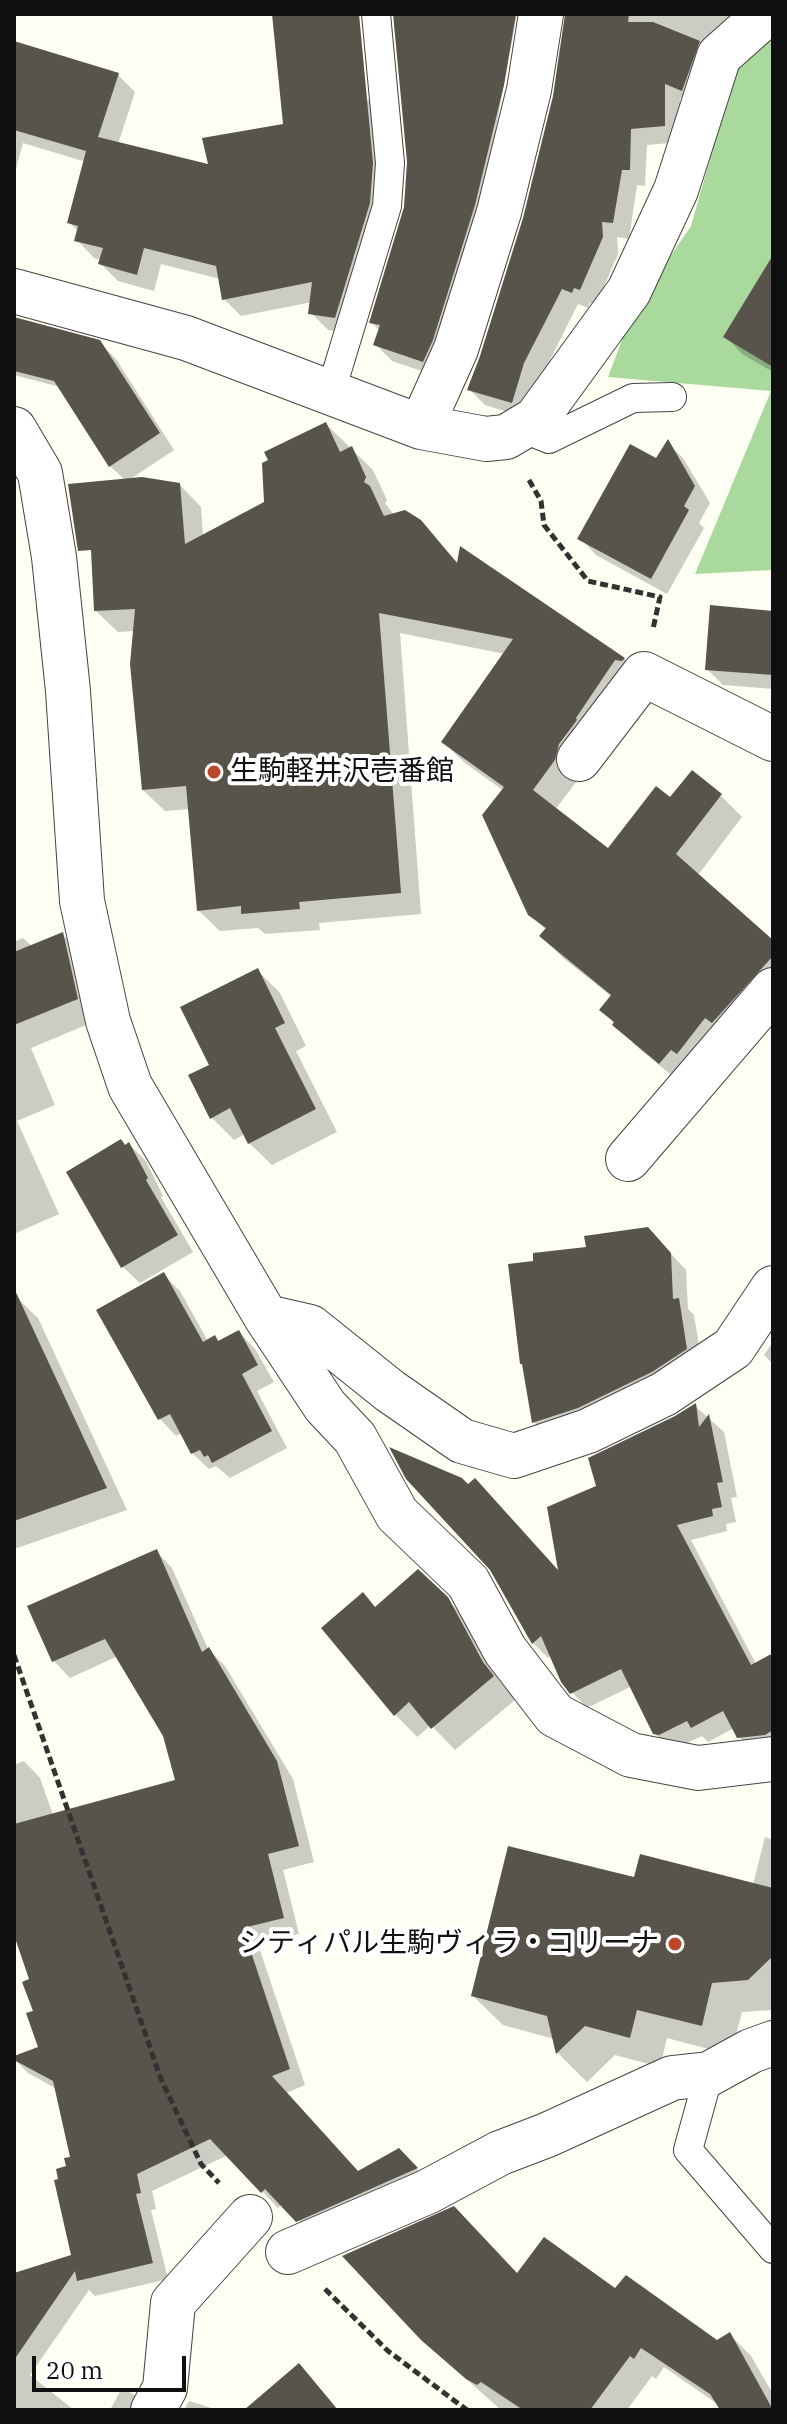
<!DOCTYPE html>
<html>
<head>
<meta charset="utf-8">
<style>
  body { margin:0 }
  #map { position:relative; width:787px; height:2424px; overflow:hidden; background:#fefff3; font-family:"IBM Plex Serif",serif }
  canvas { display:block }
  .frame { position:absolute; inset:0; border:16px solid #101010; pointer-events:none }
  .scale { position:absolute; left:32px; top:2356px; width:154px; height:36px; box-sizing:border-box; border:4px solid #101010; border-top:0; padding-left:10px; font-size:24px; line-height:28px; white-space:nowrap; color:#101010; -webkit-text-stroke:6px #fff; paint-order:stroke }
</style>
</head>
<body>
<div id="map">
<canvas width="787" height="2424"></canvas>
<div class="frame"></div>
<div class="scale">20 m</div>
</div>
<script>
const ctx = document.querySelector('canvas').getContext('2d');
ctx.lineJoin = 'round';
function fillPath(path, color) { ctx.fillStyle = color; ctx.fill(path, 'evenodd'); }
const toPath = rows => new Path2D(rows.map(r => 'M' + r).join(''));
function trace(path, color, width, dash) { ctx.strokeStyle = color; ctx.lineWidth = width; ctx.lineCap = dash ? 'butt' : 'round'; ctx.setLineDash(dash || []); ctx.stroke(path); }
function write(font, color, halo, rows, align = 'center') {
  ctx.font = font + ' "IBM Plex Serif","Noto Sans JP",serif'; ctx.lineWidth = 8; ctx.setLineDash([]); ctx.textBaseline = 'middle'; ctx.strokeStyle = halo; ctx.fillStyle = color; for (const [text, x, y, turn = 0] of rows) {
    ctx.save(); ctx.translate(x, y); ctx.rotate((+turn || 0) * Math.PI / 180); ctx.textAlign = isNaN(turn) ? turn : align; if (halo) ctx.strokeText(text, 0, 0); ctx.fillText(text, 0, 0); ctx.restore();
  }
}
fillPath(toPath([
  [773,35,773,570,695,574,771,391,608,377,633,311,691,226,737,64]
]), '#aad99d');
fillPath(toPath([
  [395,14,517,14,494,138,508,152,439,377,392,361,376,345,380,331,372,323,405,211,409,164],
  [567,14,740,14,698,105,680,98,680,142,647,145,645,186,637,185,629,239,617,237,618,254,596,305,590,303,588,308,578,304,540,380,528,418,485,405,469,389,482,357,525,220,555,96],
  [14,43,118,75,135,92,118,144,211,167,363,151,370,133,361,124,368,99,383,114,389,182,352,334,328,330,311,313,312,302,241,316,224,299,220,279,161,264,154,291,118,281,101,264,102,260,94,258,77,240,79,232,70,223,86,162,23,143,14,176],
  [773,274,773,372,742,354,726,337],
  [14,321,99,342,116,359,174,450,129,480,180,485,201,507,203,536,266,503,326,424,373,470,387,500,385,503,394,515,419,522,459,564,461,550,624,659,645,680,580,766,576,782,555,810,608,850,670,800,692,773,721,796,742,817,698,875,773,943,773,1000,682,1084,636,1046,602,1010,612,997,563,958,541,936,547,931,530,914,504,791,465,763,443,742,505,654,400,633,421,914,319,923,320,930,265,934,258,928,220,931,198,910,190,809,165,811,143,790,135,631,118,632,96,611,125,480,110,466,60,387,14,375],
  [668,443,683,458,710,503,699,523,704,528,667,594,596,555,580,538,657,461],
  [773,613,773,689,723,685,707,669],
  [63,935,84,956,98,1020,31,1048,55,1105,17,1121,59,1214,14,1234,14,942,23,938,33,947],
  [257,970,280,993,306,1046,296,1051,337,1132,272,1165,249,1143,245,1134,234,1140,211,1117,212,1066],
  [129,1144,146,1161,163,1196,161,1197,193,1252,140,1283,123,1267,69,1173],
  [663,1245,686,1270,688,1309,694,1315,702,1364,549,1438,534,1422,524,1366,535,1263,588,1248],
  [164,1275,180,1291,208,1341,215,1337,220,1342,239,1332,255,1349,274,1382,257,1391,287,1448,230,1478,216,1466,209,1469,192,1453,182,1433,176,1436,160,1419],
  [14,1295,38,1318,127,1510,14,1549],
  [773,1342,773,1364,764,1355],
  [695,1406,724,1432,737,1497,731,1498,736,1522,726,1524,727,1531,691,1540,756,1664,773,1655,773,1743,754,1752,739,1737,734,1728,708,1742,702,1736,675,1749,670,1748,654,1733,632,1686,587,1708,572,1692,552,1655,548,1658,533,1643,491,1568,561,1574,599,1487,676,1418],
  [156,1551,172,1568,208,1649,225,1666,293,1779,314,1862,283,1870,299,1934,258,1944,305,2085,286,2093,359,2173,399,2150,432,2185,314,2237,282,2204,278,2208,228,2155,152,2191,156,2209,151,2210,168,2279,95,2296,89,2290,30,2375,74,2410,14,2410,14,2275,74,2256,68,2167,72,2158,57,2089,28,2073,14,2059,40,2048,32,1980,14,1929,14,1765,24,1761,40,1778,53,1815,177,1781,165,1735,118,1656,70,1678,54,1661,30,1607],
  [418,1572,470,1622,515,1700,455,1750,431,1725,417,1737,395,1714,376,1609],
  [765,1837,773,1840,773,2010,742,2012,731,2055,667,2038,660,2067,615,2055,587,2082,558,2053,554,2039,503,2025,473,1996,636,1880,753,1885],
  [517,2275,615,2291,717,2343,730,2335,751,2356,773,2394,773,2410,726,2410,664,2367,656,2379,652,2376,627,2410,501,2410,439,2355],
  [122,2388,133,2394,149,2410,110,2410],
  [189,2401,218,2410,184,2410]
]), '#0003');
fillPath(toPath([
  [272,14,359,14,373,163,370,203,335,318,308,314,312,282,222,300,216,266,144,248,137,275,98,264,103,248,74,241,78,226,67,223,86,151,14,130,14,41,119,73,98,137,208,164,202,138,283,124],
  [393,14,516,14,504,85,475,205,433,340,423,362,373,345,380,325,369,323,404,207,407,162],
  [565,14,629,14,628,22,653,22,700,41,682,91,665,84,665,126,631,129,630,170,622,170,613,223,602,222,603,237,580,290,574,288,572,293,562,289,524,363,512,403,467,390,480,356,523,218,553,96],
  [773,255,773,367,723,337],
  [14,317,100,340,160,433,109,467,54,381,14,371],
  [326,422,340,452,352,446,366,477,364,482,370,486,384,516,405,510,421,520,457,563,460,546,625,658,622,661,615,660,576,718,577,720,559,744,555,760,533,790,608,848,656,786,670,797,692,770,722,794,676,854,773,940,773,956,712,1023,705,1018,677,1054,671,1050,659,1064,612,1025,614,1022,599,1010,611,995,539,936,546,928,528,915,482,815,504,787,441,742,513,639,379,613,401,893,299,902,300,909,241,914,241,906,197,911,186,786,142,790,130,664,135,609,94,611,91,550,78,551,68,484,142,477,180,483,185,544,264,502,262,463,268,460,264,452],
  [668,439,695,486,684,506,689,510,651,579,577,539,630,444,656,458],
  [710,605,773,611,773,675,705,670],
  [63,932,78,999,14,1025,14,952],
  [258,968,285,1023,275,1028,316,1109,248,1144,230,1108,210,1119,188,1075,209,1065,180,1007],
  [121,1139,125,1145,129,1142,148,1178,146,1180,178,1235,121,1268,66,1172],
  [648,1227,671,1253,673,1299,679,1298,687,1349,652,1372,578,1408,532,1423,522,1364,520,1364,508,1264,533,1261,533,1253,586,1247,584,1236],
  [164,1272,203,1342,215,1335,218,1341,239,1330,258,1365,242,1374,272,1431,212,1463,208,1455,204,1457,200,1450,191,1454,170,1414,158,1420,96,1310],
  [14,1288,107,1488,14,1521],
  [696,1403,699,1427,709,1414,723,1482,717,1483,722,1507,712,1509,713,1516,677,1525,751,1665,773,1653,773,1730,765,1735,737,1738,723,1711,691,1728,687,1721,659,1735,653,1734,621,1669,570,1694,561,1682,541,1636,532,1644,490,1570,406,1479,389,1447,462,1478,468,1484,475,1478,558,1570,547,1507,596,1486,588,1458,675,1416],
  [157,1549,202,1652,209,1647,277,1761,299,1846,268,1854,284,1918,243,1928,290,2069,272,2076,358,2171,399,2148,418,2168,296,2222,265,2189,261,2193,210,2139,137,2174,141,2193,136,2194,153,2263,77,2281,75,2271,14,2360,14,2273,71,2255,54,2180,58,2179,56,2169,66,2166,64,2158,70,2157,53,2081,14,2060,14,2056,38,2047,26,2013,33,2011,22,1982,29,1979,14,1935,14,1824,175,1780,163,1736,105,1639,52,1662,27,1606],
  [418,1569,448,1597,483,1662,494,1676,431,1729,409,1702,394,1716,321,1628,363,1592,375,1607],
  [508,1846,634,1877,640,1854,773,1888,773,1956,748,1980,712,1983,702,2026,637,2010,630,2038,585,2026,556,2054,547,2016,471,1996],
  [454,2206,517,2273,544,2237,615,2288,626,2275,717,2340,730,2332,773,2410,720,2410,710,2394,641,2348,634,2359,630,2356,590,2410,523,2410,481,2382,477,2385,466,2379,421,2340,342,2256],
  [299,2363,338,2410,244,2410]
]), '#58544c');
const service = toPath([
  [330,394,387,206,390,163,376,14],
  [522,428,549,439,633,398,672,397],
  [709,2074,688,2150,773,2249]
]);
const minor = toPath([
  [14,291,186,338,421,427,486,439,506,437,536,419,629,291,676,190,719,56,766,14],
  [421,427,456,349,499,212,529,90,541,14],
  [14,429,40,473,54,557,68,691,82,901,108,1021,130,1086,266,1317,310,1327,390,1391,462,1441,514,1456,588,1431,664,1394,733,1348,773,1288],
  [579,759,644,674,773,739],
  [628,1159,773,990],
  [266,1317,325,1406,355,1438,397,1514,468,1582,505,1650,555,1715,631,1755,698,1768,773,1759],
  [288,2252,427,2192,500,2153,547,2135,672,2078,709,2074,751,2051,773,2043],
  [153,2410,165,2388,173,2303,250,2217]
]);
trace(service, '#434343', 30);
trace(minor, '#434343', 46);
trace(toPath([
  [529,480,541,501,544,525,588,581,660,597,653,629],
  [14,1655,161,2079,201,2164,219,2183],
  [325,2289,388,2351,467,2410]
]), '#323232', 5, [8, 4]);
trace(service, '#fff', 28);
trace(minor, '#fff', 44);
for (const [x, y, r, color] of [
  [214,772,8,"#bc462c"],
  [675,1944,8,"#bc462c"]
]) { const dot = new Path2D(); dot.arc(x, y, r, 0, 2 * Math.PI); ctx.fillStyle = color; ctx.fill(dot); trace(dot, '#fff', 3); }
write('28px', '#101010', '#fff', [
  ["生駒軽井沢壱番館",230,772],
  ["シティパル生駒ヴィラ・コリーナ",659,1944,"right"]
], 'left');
</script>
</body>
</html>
